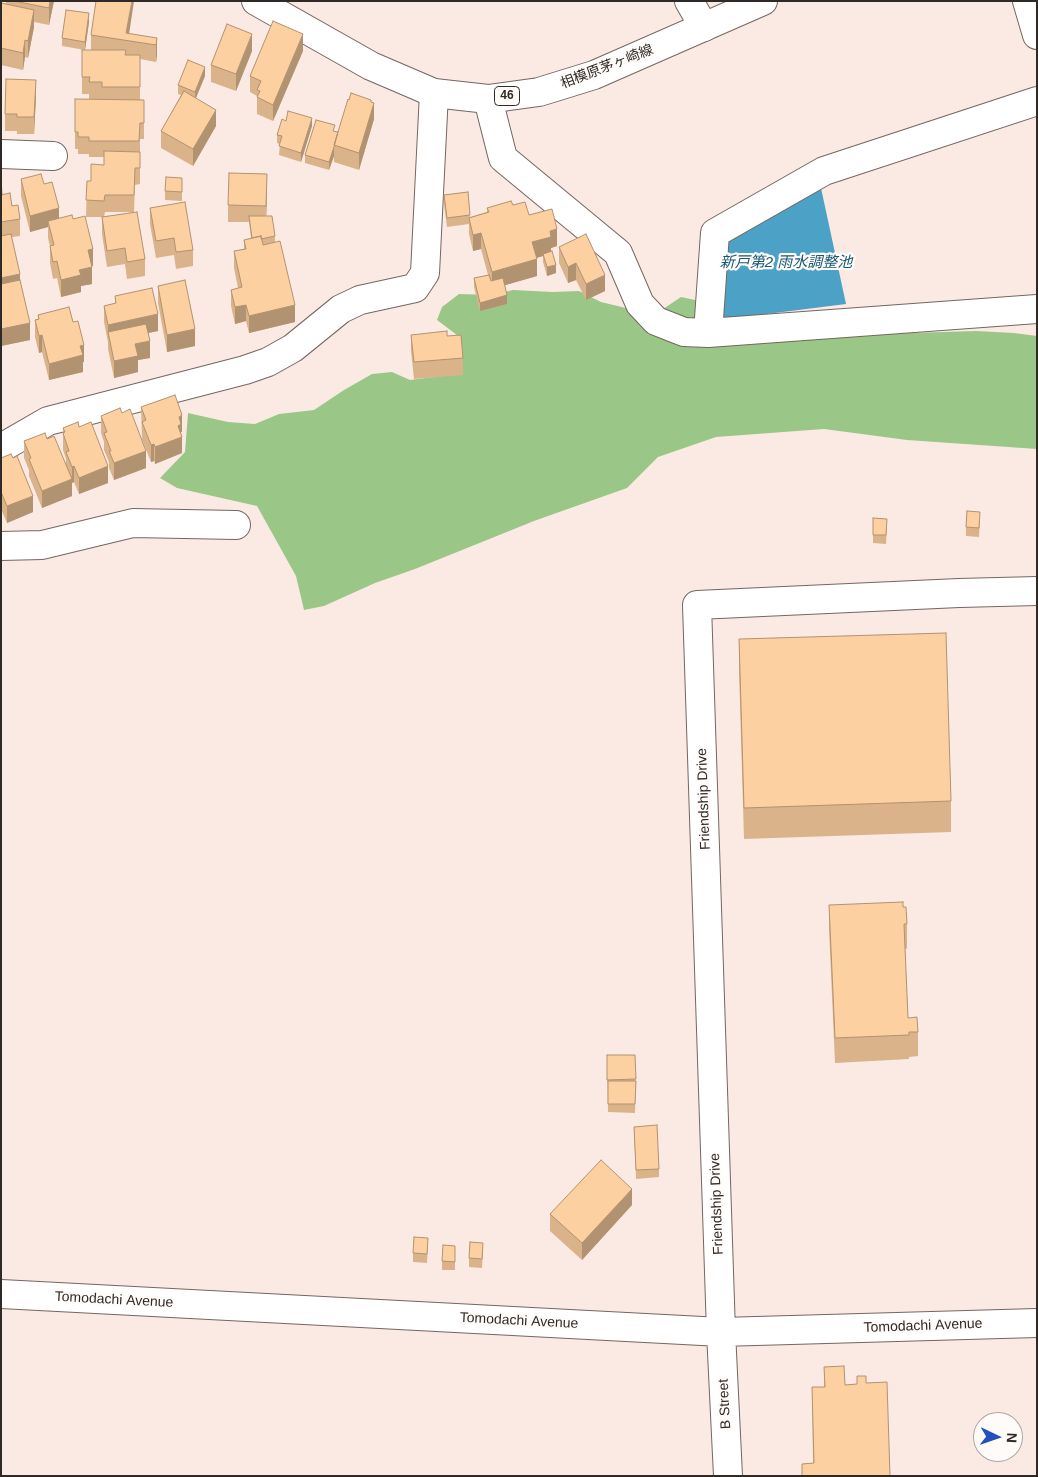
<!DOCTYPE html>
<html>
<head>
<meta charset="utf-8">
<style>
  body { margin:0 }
  #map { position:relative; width:1038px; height:1477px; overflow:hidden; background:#fbeae4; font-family:Arial,sans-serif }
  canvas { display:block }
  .frame { position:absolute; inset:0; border:2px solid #302a27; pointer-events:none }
  .north { position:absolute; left:973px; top:1412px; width:50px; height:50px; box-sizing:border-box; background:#fefbf9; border:1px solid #aca7a5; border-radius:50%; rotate:93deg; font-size:14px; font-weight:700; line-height:20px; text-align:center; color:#302a27 }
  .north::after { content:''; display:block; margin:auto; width:18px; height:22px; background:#2350be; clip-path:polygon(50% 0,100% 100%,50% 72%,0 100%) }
</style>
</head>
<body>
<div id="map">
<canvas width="1038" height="1477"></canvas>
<div class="frame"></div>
<div class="north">N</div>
</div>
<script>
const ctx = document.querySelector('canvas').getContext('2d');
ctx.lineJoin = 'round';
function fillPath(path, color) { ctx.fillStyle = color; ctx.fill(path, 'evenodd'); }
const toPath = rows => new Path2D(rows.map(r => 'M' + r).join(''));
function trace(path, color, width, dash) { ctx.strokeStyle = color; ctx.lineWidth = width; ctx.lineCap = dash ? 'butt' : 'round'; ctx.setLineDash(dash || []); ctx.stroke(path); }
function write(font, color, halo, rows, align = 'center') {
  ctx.font = font + ' Arial,"Noto Sans JP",sans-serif'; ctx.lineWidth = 4.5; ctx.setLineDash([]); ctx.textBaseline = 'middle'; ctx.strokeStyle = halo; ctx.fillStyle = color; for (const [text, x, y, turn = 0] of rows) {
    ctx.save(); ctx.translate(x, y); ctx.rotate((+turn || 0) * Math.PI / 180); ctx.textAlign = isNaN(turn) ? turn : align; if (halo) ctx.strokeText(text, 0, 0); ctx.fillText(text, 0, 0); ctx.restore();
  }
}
fillPath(toPath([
  [513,290,553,292,579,291,601,302,630,309,660,311,681,297,709,303,743,323,877,334,976,331,1014,333,1037,336,1037,449,907,440,824,429,716,437,658,457,627,488,534,521,415,569,375,583,324,606,304,610,296,576,257,506,177,488,160,478,185,452,188,413,228,422,255,424,279,414,314,410,344,390,372,374,392,372,410,380,442,376,461,370,461,338,437,320,442,307,459,294,491,295]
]), '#9ac787');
fillPath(toPath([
  [821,188,846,304,719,320,726,242]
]), '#4ba1c6');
const minor = toPath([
  [689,1,704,27],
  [1027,1,1037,35],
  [488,99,503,158,618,253,640,304,656,321,684,332,708,333,1037,309],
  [1,154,53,156],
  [708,333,715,233,824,171,1037,101],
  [1,448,48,421,245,370,268,362,293,348,341,309,360,300,415,288,425,273,434,93],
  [1,546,42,545,133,523,236,525],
  [1,1294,721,1332,1037,1323],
  [728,1476,721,1332,697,605,959,593,1037,591]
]);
const major = toPath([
  [256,1,371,66,434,93,488,99,539,92,594,75,763,1]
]);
trace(minor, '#746660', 30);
trace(major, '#746660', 30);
trace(minor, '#fff', 28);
trace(major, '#fff', 28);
fillPath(toPath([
  [6,1,54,1,49,25,34,22,34,27,28,58,25,57,23,70,1,65,1,3,6,4],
  [89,22,85,50,62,46,62,38],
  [129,34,157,38,157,55,156,62,140,59,140,100,144,100,144,139,140,139,140,184,135,185,134,212,145,259,145,276,127,279,125,264,107,267,102,234,102,217,86,217,87,181,91,181,104,165,104,157,89,157,89,154,78,154,78,149,75,149,75,99,102,100,102,99,89,99,89,94,82,94,82,50,91,50,91,35],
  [105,212,134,212,104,217],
  [252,51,236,91,211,82,211,65],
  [303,51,273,121,257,114,257,96,250,92,250,76],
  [205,76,196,98,216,126,193,166,161,148,161,131,181,95,178,94,178,85],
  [36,97,34,134,17,134,17,131,5,131,5,114],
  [371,102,374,119,359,170,334,162,334,156,329,170,305,163,305,155,338,132],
  [286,121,312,126,301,162,279,155,280,144,277,143,277,135],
  [1,178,3,195,12,206,20,219,20,236,12,237,30,340,1,346],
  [21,179,44,184,59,218,93,266,92,266,92,284,81,286,81,292,61,297,57,278,53,279,50,263,50,246,48,238,48,227,30,232,21,196],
  [182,187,182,201,165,200,165,191],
  [267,191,266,216,275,236,275,242,295,322,249,333,246,321,235,324,231,306,231,290,238,288,234,268,234,251,244,249,244,240,251,238,249,222,228,222,228,205],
  [468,192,470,217,487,212,487,208,513,205,529,215,557,246,551,248,551,251,556,273,547,276,543,262,543,256,537,258,537,276,505,285,507,304,480,311,474,287,474,278,488,275,481,249,473,251,469,234,469,224,447,227,444,204,444,195],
  [150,208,193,250,193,266,176,269,174,255,156,258,150,224],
  [559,247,605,291,586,300,576,280,568,283,559,263],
  [158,286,195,346,167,352,158,303],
  [115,296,158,331,148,333,150,358,138,360,138,372,114,378,108,349,108,342,104,322,104,306,115,303],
  [38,315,73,322,84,362,83,362,83,372,49,380,42,352,39,353,35,337,35,320,38,319],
  [411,335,463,358,463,375,414,379,411,351],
  [141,407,182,432,181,432,182,453,155,464,154,461,151,462,142,439],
  [101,416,146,468,114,480,109,468,109,462,104,450,104,442,101,433],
  [79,427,108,483,79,494,74,482,72,483,72,496,42,508,29,476,29,470,24,458,24,441,47,439,66,465,66,459,63,450,63,428],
  [1,458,33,512,7,523,1,509],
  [980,520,979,537,966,536,966,527],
  [887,527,886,544,873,543,873,535],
  [739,639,951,801,951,832,744,839,739,670],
  [829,905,903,907,907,924,907,949,905,948,908,1018,918,1032,918,1056,909,1057,909,1059,835,1063,829,929],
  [607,1055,636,1079,635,1113,608,1112],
  [634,1127,659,1169,659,1177,636,1179],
  [632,1205,582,1260,550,1231,550,1214],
  [428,1246,427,1263,413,1262,413,1253],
  [483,1251,482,1268,469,1267,469,1258],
  [455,1254,455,1270,442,1270,442,1261],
  [824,1367,845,1385,857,1384,866,1383,890,1476,802,1476,802,1464,813,1463,812,1387,824,1387]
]), '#dab38a');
fillPath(toPath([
  [50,1,54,1,49,25,49,8],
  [132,1,134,1,128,41,126,33],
  [34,10,34,27,28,58,28,41],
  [89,13,89,22,85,50,85,42],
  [252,34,252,51,236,91,236,74],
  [303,34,303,51,273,121,273,105],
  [157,38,157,55,156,62,156,45],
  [25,40,25,57,23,70,23,53],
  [205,67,205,76,195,100,195,92],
  [36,80,36,97,34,134,34,117],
  [371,100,371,111,374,103,374,119,359,170,359,153],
  [216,110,216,126,193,166,193,149],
  [312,118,312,126,301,162,301,153],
  [334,147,334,156,329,170,329,162],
  [267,174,267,191,266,223,266,206],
  [59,208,59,225,48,221,48,227,30,232,30,216],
  [557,229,557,246,551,248,551,254,543,254,543,256,532,259,532,242,550,231],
  [481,233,481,249,473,251,473,235],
  [93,249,93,266,88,267,88,250],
  [537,259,537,276,492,289,492,272],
  [576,263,576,280,568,283,568,267],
  [556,265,556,273,547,276,547,267],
  [92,267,92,284,81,286,81,292,61,297,61,280,79,270],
  [20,274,20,291,1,295,1,278],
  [605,275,605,291,586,300,586,284],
  [507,295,507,304,480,311,480,303],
  [246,305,246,321,235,324,235,307],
  [295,305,295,322,249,333,249,316],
  [158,314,158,331,110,341,108,332,108,342,108,325],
  [30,323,30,340,1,346,1,329],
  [195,329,195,346,167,352,167,335],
  [42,335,42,352,39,353,39,336],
  [150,341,150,358,138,360,138,372,114,378,114,361,135,344],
  [84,345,84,362,83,362,83,372,49,380,49,364,80,346],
  [182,415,182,432,181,432,181,437,182,437,182,453,155,464,155,447,179,417],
  [154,444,154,461,151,462,151,445],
  [146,451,146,468,114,480,114,463],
  [74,466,74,482,72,483,72,467],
  [108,466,108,483,79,494,79,478],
  [72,479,72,496,42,508,42,491],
  [33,496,33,512,7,523,7,506],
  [632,1189,632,1205,582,1260,582,1243]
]), '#b19271');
const building = toPath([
  [14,1,50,1,49,8,14,1],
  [96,1,132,1,126,33,157,38,156,45,91,35,96,1],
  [1,3,34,10,28,41,25,40,23,53,1,48,1,3],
  [66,10,89,13,85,42,62,38,66,10],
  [273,21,303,34,273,105,257,97,260,91,257,90,261,81,250,76,273,21],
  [227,24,252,34,236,74,211,65,227,24],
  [82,50,126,50,125,55,140,55,140,87,102,87,102,82,89,82,90,77,82,77,82,50],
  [188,60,205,67,195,92,178,85,188,60],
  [6,79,36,80,34,117,17,117,17,114,5,114,6,79],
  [184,91,216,110,193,149,161,131,184,91],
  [351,93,371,100,371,102,374,103,359,153,334,145,348,99,349,100,351,93],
  [75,99,144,100,144,123,140,123,139,141,89,141,89,137,78,137,78,132,75,132,75,99],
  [288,111,312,118,301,153,279,146,282,136,277,135,282,119,286,121,288,111],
  [316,120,335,125,333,131,338,132,334,147,329,162,305,155,316,120],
  [104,151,140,152,140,168,135,168,134,195,105,195,104,201,86,200,87,181,91,181,91,164,104,165,104,151],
  [229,173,267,174,266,206,228,205,229,173],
  [41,174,44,184,52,182,59,208,30,216,21,179,41,174],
  [166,177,182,178,182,192,165,191,166,177],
  [468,192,470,215,447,218,444,195,468,192],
  [10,193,12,206,18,205,20,219,1,222,1,195,10,193],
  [511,201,513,205,525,202,529,215,552,209,557,229,550,231,551,237,532,242,537,259,492,272,481,233,473,235,469,218,489,212,487,208,511,201],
  [185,202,193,250,176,252,174,238,156,241,150,208,185,202],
  [137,212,145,259,127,262,125,248,107,251,102,217,137,212],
  [72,215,73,219,85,216,93,249,88,250,92,267,79,270,81,275,61,280,57,261,53,262,50,246,54,245,48,221,72,215],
  [249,216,272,216,275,236,261,239,261,236,252,238,249,216],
  [11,234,20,274,1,278,1,236,11,234],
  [586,234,605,275,586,284,576,263,568,267,559,247,586,234],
  [261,236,263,245,280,241,295,305,249,316,246,305,235,307,231,290,242,287,234,251,246,249,244,240,261,236],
  [552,251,556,265,547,267,543,254,552,251],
  [489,275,491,281,503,278,507,295,480,303,474,278,489,275],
  [20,280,30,323,1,329,1,284,20,280],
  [185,280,195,329,167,335,158,286,185,280],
  [152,288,158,314,108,325,104,306,116,303,115,296,152,288],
  [69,307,73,322,78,321,84,345,80,346,83,355,49,364,42,335,39,336,35,320,39,319,38,315,69,307],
  [146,324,150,341,135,344,138,356,114,361,108,332,146,324],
  [447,331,447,336,461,335,463,358,414,362,411,335,447,331],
  [175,395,182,415,179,417,181,424,178,426,182,437,155,447,154,444,151,445,142,422,146,420,141,407,175,395],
  [120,408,122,413,130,409,146,451,114,463,109,451,111,451,104,433,107,432,101,416,120,408],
  [78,422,79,427,91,422,108,466,79,478,74,466,72,467,66,452,69,451,63,433,65,432,63,428,78,422],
  [45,433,47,439,54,436,72,479,42,491,29,459,31,458,24,441,45,433],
  [11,454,13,458,17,456,33,496,7,506,1,492,1,458,11,454],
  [967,511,980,512,979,528,966,527,967,511],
  [873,518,887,519,886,535,873,535,873,518],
  [946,633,951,801,744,808,739,639,946,633],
  [903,902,903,907,906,907,907,924,904,924,908,1018,917,1017,918,1032,909,1032,909,1035,835,1038,829,905,903,902],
  [607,1055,635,1055,636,1079,607,1080,607,1055],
  [608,1081,636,1081,635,1104,608,1104,608,1081],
  [657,1125,659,1169,636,1170,634,1127,657,1125],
  [601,1160,632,1189,582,1243,550,1214,601,1160],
  [414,1237,428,1238,427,1254,413,1253,414,1237],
  [470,1242,483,1243,482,1259,469,1258,470,1242],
  [443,1245,455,1246,455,1262,442,1261,443,1245],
  [844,1366,845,1385,857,1384,857,1376,866,1376,866,1383,887,1382,890,1476,802,1476,802,1464,814,1463,812,1387,825,1387,824,1367,844,1366]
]);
fillPath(building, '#fdd0a1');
trace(building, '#b19271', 1);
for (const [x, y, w] of [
  [507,96,25]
]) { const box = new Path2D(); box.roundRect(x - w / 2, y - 9.5, w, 19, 4); ctx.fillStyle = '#fefbf9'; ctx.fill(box); trace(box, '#302a27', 1); }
write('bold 12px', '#302a27', null, [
  ["46",507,96]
]);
write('14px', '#302a27', '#fefbf9', [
  ["相模原茅ヶ崎線",607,67,-21],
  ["Friendship Drive",704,799,-92],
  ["Friendship Drive",717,1204,-92],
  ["Tomodachi Avenue",114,1300,3],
  ["Tomodachi Avenue",519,1321,3],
  ["Tomodachi Avenue",923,1326,-2],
  ["B Street",725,1404,-93]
]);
write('italic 15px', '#155974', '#fefbf9', [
  ["新戸第2 雨水調整池",786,263]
]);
</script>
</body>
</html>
